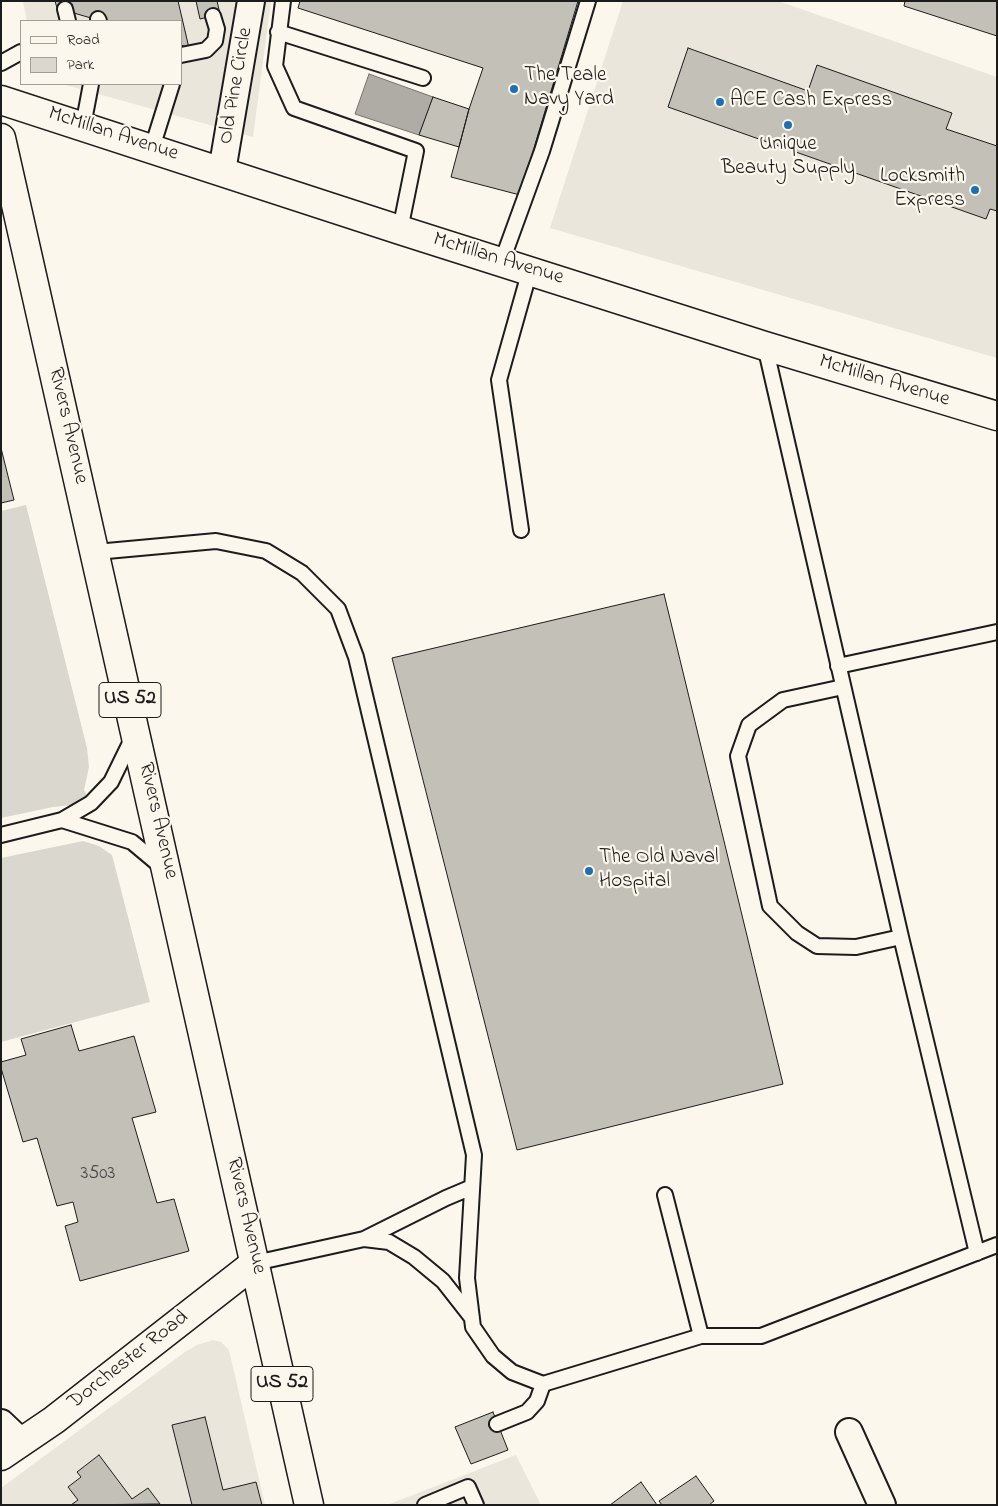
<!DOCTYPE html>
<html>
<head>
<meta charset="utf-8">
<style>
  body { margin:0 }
  #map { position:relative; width:998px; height:1506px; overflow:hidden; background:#fbf7ec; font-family:"Indie Flower",sans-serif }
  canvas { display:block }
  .frame { position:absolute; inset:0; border:2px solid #1c1c1c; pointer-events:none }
  .legend { position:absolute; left:20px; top:20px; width:162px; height:65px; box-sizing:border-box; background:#fbf7ec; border:1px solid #a29f99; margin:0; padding:6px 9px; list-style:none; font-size:15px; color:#1c1c1c }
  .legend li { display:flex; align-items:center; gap:10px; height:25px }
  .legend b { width:25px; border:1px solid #a29f99 }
</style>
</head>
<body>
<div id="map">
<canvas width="998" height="1506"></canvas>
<div class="frame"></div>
<ul class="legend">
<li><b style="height:6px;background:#fbf7ec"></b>Road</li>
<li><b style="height:14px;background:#dad7ce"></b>Park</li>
</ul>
</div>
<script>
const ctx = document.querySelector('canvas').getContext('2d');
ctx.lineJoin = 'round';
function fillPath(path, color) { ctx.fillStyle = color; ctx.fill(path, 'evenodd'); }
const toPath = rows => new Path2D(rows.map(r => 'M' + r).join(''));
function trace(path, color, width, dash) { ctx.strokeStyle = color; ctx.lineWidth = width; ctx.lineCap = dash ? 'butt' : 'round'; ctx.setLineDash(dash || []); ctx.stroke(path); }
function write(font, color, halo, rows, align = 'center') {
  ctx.font = font + ' "Indie Flower",sans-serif'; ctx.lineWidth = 4.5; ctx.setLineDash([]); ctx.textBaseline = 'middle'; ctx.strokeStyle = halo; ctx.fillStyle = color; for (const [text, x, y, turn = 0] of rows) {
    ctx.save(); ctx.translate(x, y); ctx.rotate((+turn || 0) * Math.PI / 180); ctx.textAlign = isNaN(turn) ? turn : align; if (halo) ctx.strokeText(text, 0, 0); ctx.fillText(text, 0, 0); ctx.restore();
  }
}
fillPath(toPath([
  [23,1,271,1,253,137,62,84,181,84,181,21,27,21],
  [623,1,778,1,997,77,997,358,550,228],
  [213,1340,221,1342,229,1350,265,1505,1,1505,1,1488,185,1352,197,1345],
  [516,1455,541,1505,387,1505]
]), '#eae6dc');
fillPath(toPath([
  [26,505,87,748,89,767,84,790,91,803,53,807,1,818,1,511],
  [83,841,99,846,112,855,150,1002,1,1042,1,858]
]), '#dad7ce');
const water = toPath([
  [369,74,433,97,419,135,355,114,369,74]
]);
fillPath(water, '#afaca5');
trace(water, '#74726e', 1);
const building = toPath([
  [55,1,178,1,189,48,181,45,181,21,101,21,57,8,55,1],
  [196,1,217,1,220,14,200,19,196,1],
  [300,1,578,1,520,195,451,177,469,109,483,68,298,8,300,1],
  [905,1,997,1,997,36,904,6,905,1],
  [688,48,808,91,817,65,952,113,946,129,997,146,997,211,990,209,986,219,668,107,688,48],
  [433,97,469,109,459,147,419,135,433,97],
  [1,448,14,500,1,503,1,448],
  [664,594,783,1084,517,1150,392,658,664,594],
  [71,1025,79,1051,134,1036,156,1112,132,1118,157,1203,174,1199,189,1251,80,1281,65,1226,78,1222,73,1202,57,1206,37,1138,23,1142,1,1068,1,1062,26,1055,21,1039,71,1025],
  [493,1412,508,1450,471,1464,455,1427,493,1412],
  [205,1417,223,1490,256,1482,262,1505,192,1505,172,1425,205,1417],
  [99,1455,132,1499,148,1488,160,1504,71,1505,78,1500,68,1487,81,1477,77,1472,99,1455],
  [696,1476,714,1501,709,1505,662,1505,659,1501,696,1476],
  [641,1482,657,1505,610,1505,641,1482]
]);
fillPath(building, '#c3c0b8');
trace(building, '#1c1c1c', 1);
const lane = toPath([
  [283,1,275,66,294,108,416,151,400,230],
  [65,9,68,21],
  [98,19,99,21],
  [278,32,423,78],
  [181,55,206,50,215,41,217,29,213,16],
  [1,63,21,52],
  [83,126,91,84],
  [152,148,172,84],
  [502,261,542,151,588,1],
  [765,346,901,937,977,1253],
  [521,530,499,380,530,270],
  [96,552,216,541,266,551,302,573,338,609,356,657,474,1155,467,1278,473,1327,493,1356,512,1372,543,1384,701,1336,761,1336,997,1245],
  [838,666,997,632],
  [843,687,783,700,749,725,738,756,770,906,797,933,817,946,856,947,901,937],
  [134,735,111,782,91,803,62,820,132,842,163,868],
  [1,835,62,820],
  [665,1195,701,1336],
  [364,1239,389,1242,414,1257,443,1281,472,1318],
  [255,1263,364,1239,446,1198,472,1187],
  [497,1424,527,1412,537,1401,543,1384],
  [425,1505,468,1487,476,1505]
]);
const street = toPath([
  [222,171,251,1],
  [1,1423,21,1442],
  [849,1432,882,1505]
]);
const secondary = toPath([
  [1,100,400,230,765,346,997,416],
  [1,1456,54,1420,255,1263]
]);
const primary = toPath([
  [1,138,309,1505]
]);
trace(lane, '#1c1c1c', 18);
trace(street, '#1c1c1c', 30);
trace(secondary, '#1c1c1c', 31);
trace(primary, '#1c1c1c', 31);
trace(lane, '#fbf7ec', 14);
trace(street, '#fbf7ec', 26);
trace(secondary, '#fbf7ec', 28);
trace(primary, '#fbf7ec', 28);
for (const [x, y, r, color] of [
  [514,89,5,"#1f6fb2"],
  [720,102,5,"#1f6fb2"],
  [788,125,5,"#1f6fb2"],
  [975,190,5,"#1f6fb2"],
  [589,871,5,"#1f6fb2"]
]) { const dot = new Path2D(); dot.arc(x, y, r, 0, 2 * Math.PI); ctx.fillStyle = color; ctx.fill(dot); trace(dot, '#fbf7ec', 2); }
write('19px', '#464543', null, [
  ["3503",98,1175]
]);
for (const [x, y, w] of [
  [130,700,62],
  [282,1384,62]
]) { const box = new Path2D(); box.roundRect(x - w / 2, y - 17.5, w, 35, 4); ctx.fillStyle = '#fbf7ec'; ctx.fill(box); trace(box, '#1c1c1c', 1); }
write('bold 20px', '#1c1c1c', null, [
  ["US 52",130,700],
  ["US 52",282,1384]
]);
write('21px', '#1c1c1c', '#fbf7ec', [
  ["The Teale",524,77],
  ["Navy Yard",524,101],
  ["ACE Cash Express",730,102],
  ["Unique",788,146,"center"],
  ["Beauty Supply",788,170,"center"],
  ["Locksmith",965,178,"right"],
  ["Express",965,202,"right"],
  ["The Old Naval",599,859],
  ["Hospital",599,883]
], 'left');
write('21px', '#1c1c1c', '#fbf7ec', [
  ["Old Pine Circle",237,86,-80],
  ["McMillan Avenue",113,135,18],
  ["McMillan Avenue",498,260,17],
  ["McMillan Avenue",884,382,17],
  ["Rivers Avenue",67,426,77],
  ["Rivers Avenue",157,821,77],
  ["Rivers Avenue",245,1216,77],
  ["Dorchester Road",129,1361,-38]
]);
</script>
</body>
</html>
